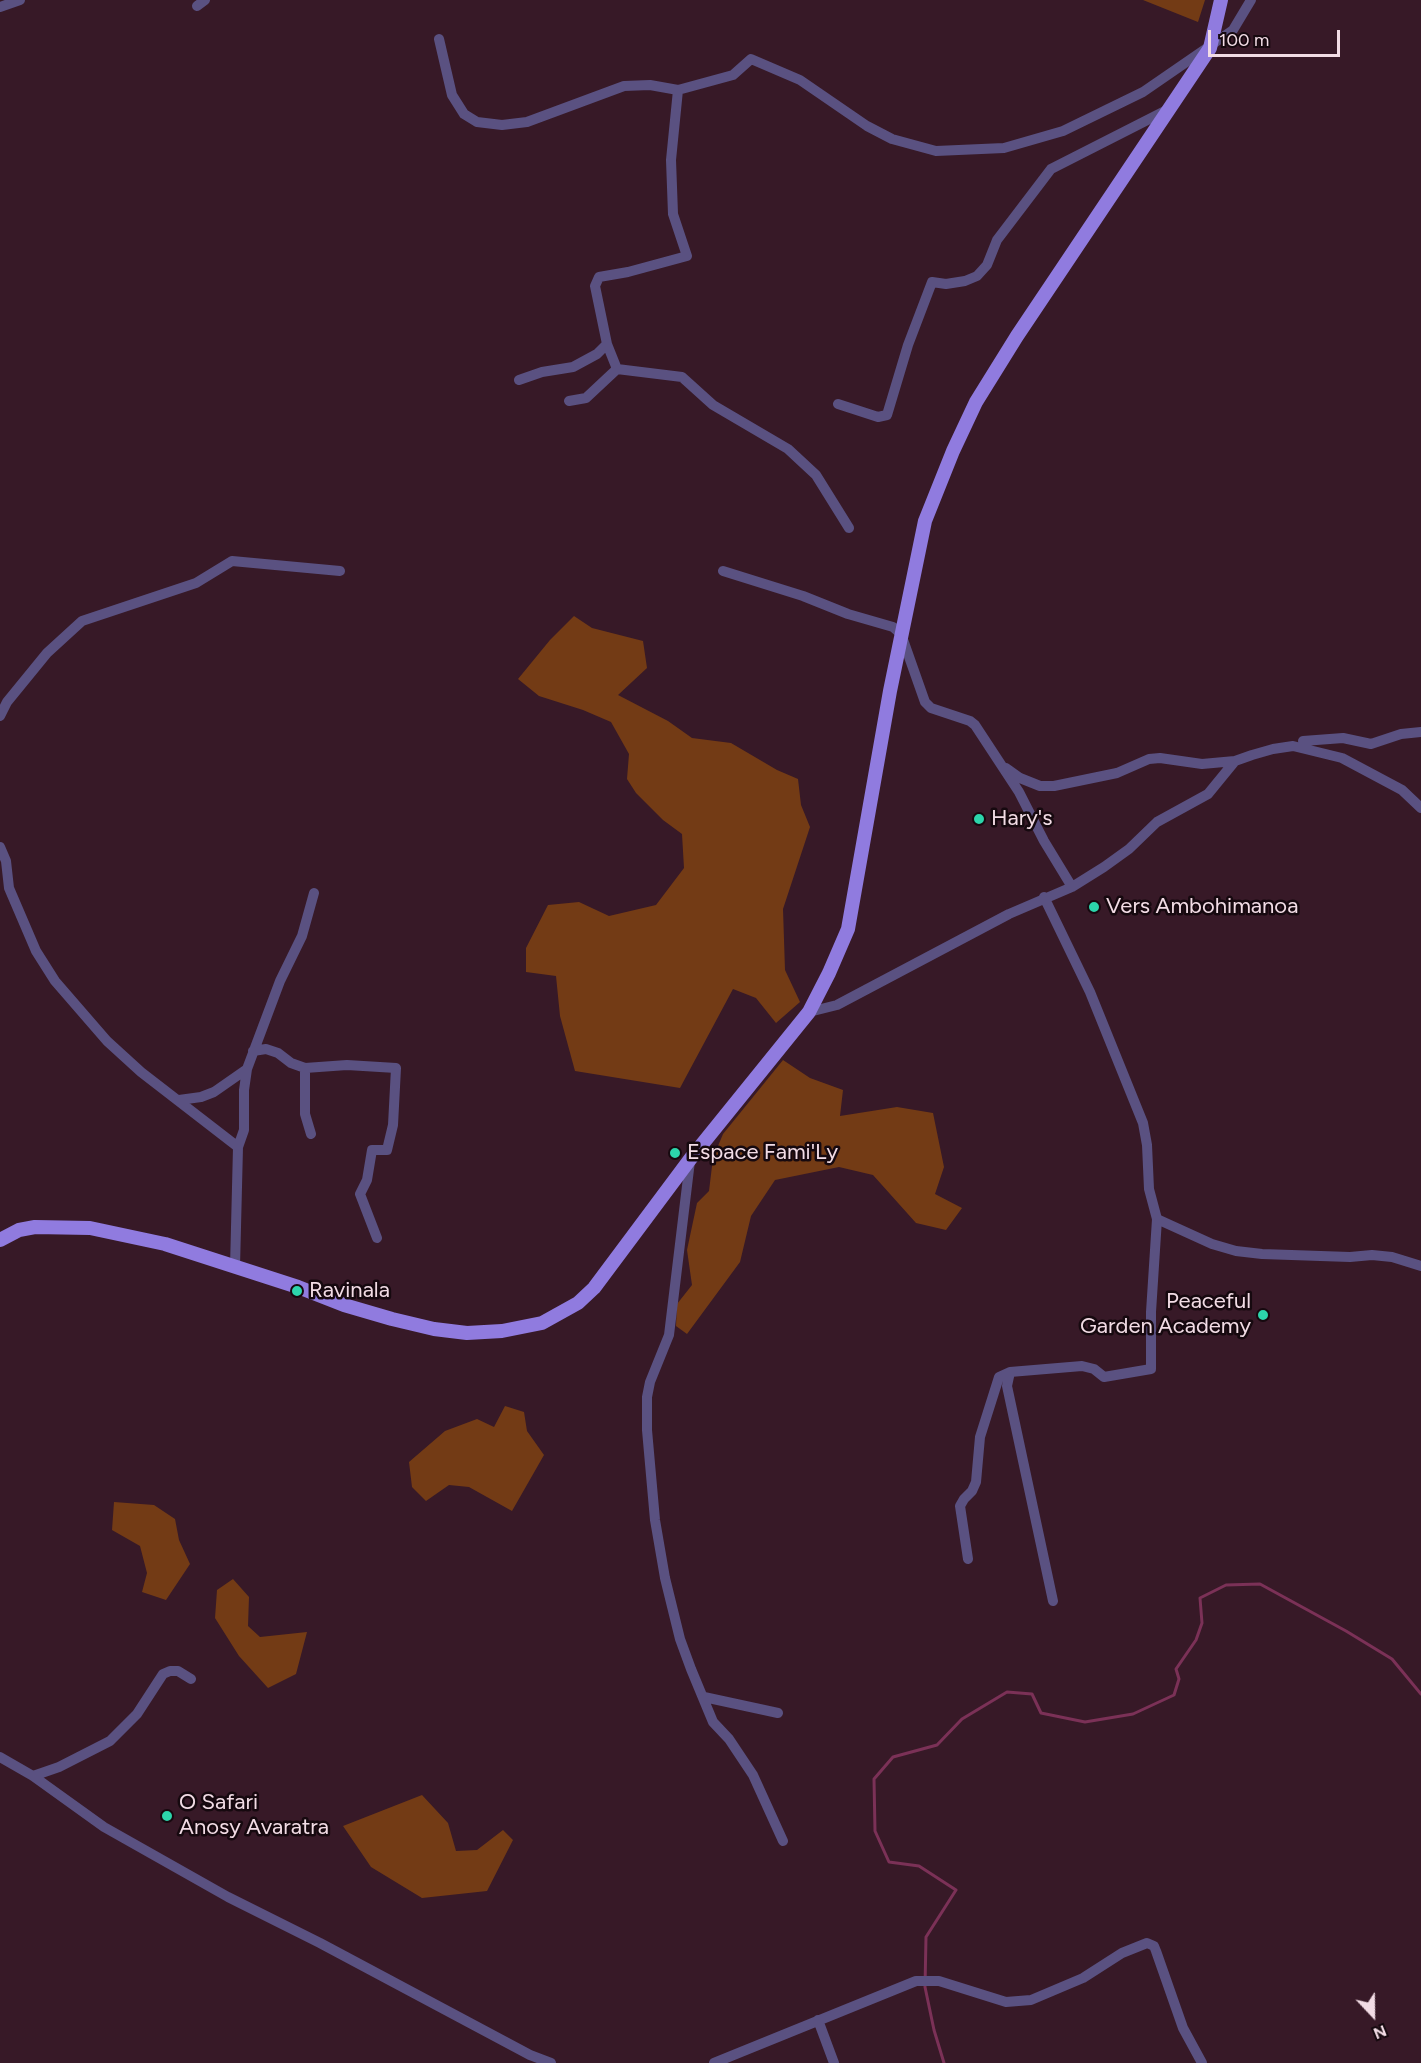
<!DOCTYPE html>
<html>
<head>
<meta charset="utf-8">
<style>
  body { margin:0 }
  #map { position:relative; width:1421px; height:2063px; overflow:hidden; background:#371927; font-family:Figtree,sans-serif }
  canvas { display:block }
  .north { position:absolute; left:1343px; top:1985px; width:60px; height:60px; -webkit-text-stroke:4px #16090f; paint-order:stroke; rotate:158deg; font-size:16px; font-weight:700; line-height:24px; text-align:center; color:#f2dce5 }
  .north::after { content:''; display:block; margin:auto; width:21px; height:27px; background:#f2dce5; clip-path:polygon(50% 0,100% 100%,50% 72%,0 100%) }
  .scale { position:absolute; left:1208px; top:30px; width:132px; height:27px; box-sizing:border-box; border:3px solid #f2dce5; border-top:0; padding-left:8px; font-size:18px; line-height:21px; white-space:nowrap; color:#f2dce5; -webkit-text-stroke:4px #16090f; paint-order:stroke }
</style>
</head>
<body>
<div id="map">
<canvas width="1421" height="2063"></canvas>
<div class="north">N</div>
<div class="scale">100 m</div>
</div>
<script>
const ctx = document.querySelector('canvas').getContext('2d');
ctx.lineJoin = 'round';
function fillPath(path, color) { ctx.fillStyle = color; ctx.fill(path, 'evenodd'); }
const toPath = rows => new Path2D(rows.map(r => 'M' + r).join(''));
function trace(path, color, width, dash) { ctx.strokeStyle = color; ctx.lineWidth = width; ctx.lineCap = dash ? 'butt' : 'round'; ctx.setLineDash(dash || []); ctx.stroke(path); }
function write(font, color, halo, rows, align = 'center') {
  ctx.font = font + ' Figtree,sans-serif'; ctx.lineWidth = 5; ctx.setLineDash([]); ctx.textBaseline = 'middle'; ctx.strokeStyle = halo; ctx.fillStyle = color; for (const [text, x, y, turn = 0] of rows) {
    ctx.save(); ctx.translate(x, y); ctx.rotate((+turn || 0) * Math.PI / 180); ctx.textAlign = isNaN(turn) ? turn : align; if (halo) ctx.strokeText(text, 0, 0); ctx.fillText(text, 0, 0); ctx.restore();
  }
}
fillPath(toPath([
  [1143,0,1205,0,1198,22],
  [574,616,592,628,643,641,647,668,618,695,668,721,692,738,731,743,777,770,798,779,801,805,810,827,783,909,785,970,800,1002,776,1023,756,998,733,989,680,1088,575,1071,560,1016,556,976,526,972,526,948,548,905,579,902,609,916,656,905,684,868,682,834,663,820,636,793,627,779,629,754,611,722,583,710,539,696,518,679,550,640],
  [783,1060,810,1078,843,1090,840,1116,897,1107,933,1113,944,1167,935,1194,962,1208,946,1230,916,1223,873,1175,839,1167,775,1180,751,1216,740,1262,687,1334,676,1326,677,1304,692,1285,687,1250,697,1203,709,1191,713,1158,723,1134],
  [505,1406,524,1412,527,1431,544,1455,512,1511,469,1487,449,1485,426,1501,412,1487,409,1462,445,1431,477,1419,494,1427],
  [114,1502,154,1505,175,1519,179,1540,190,1564,166,1600,142,1592,147,1573,140,1546,112,1530],
  [233,1579,249,1597,248,1626,260,1637,307,1632,296,1674,268,1688,239,1656,215,1618,217,1590],
  [422,1795,448,1823,456,1851,477,1850,503,1830,513,1840,487,1891,422,1898,371,1867,343,1826]
]), '#733b15');
trace(toPath([
  [944,2063,934,2030,925,1987,926,1937,956,1890,919,1866,889,1862,875,1831,874,1779,893,1757,937,1745,962,1719,1007,1692,1032,1694,1041,1713,1085,1722,1133,1714,1174,1695,1179,1679,1176,1669,1196,1640,1202,1623,1200,1598,1226,1585,1260,1584,1346,1631,1392,1659,1421,1694]
]), '#7b3157', 3);
trace(toPath([
  [197,6,205,0],
  [0,7,20,0],
  [439,39,452,95,464,114,477,122,502,125,527,122,624,86,650,85,678,90,733,75,751,59,800,80,867,126,892,139,936,151,1004,148,1063,131,1143,92,1233,30,1251,0],
  [617,369,682,377,713,405,788,449,816,475,849,528],
  [519,380,542,372,573,367,597,354,607,344,595,286,599,277,628,272,687,256,673,214,671,160,678,90],
  [569,401,586,398,617,369,607,344],
  [838,404,878,417,887,415,908,345,932,282,946,284,965,281,977,276,987,265,997,240,1051,169,1169,109],
  [723,571,803,596,848,614,893,627,901,634,925,702,931,708,970,721,975,725,1019,792,1044,841,1072,887],
  [0,716,7,702,47,653,82,621,196,583,232,561,340,571],
  [1303,741,1343,738,1371,744,1401,734,1421,732],
  [1006,768,1020,778,1040,786,1054,786,1117,773,1149,759,1160,758,1202,764,1235,761],
  [0,847,6,861,9,888,36,951,55,981,107,1041,141,1072,238,1147,235,1267],
  [809,1012,837,1005,1009,914,1072,887,1104,867,1129,849,1157,822,1208,794,1235,761,1252,755,1273,749,1293,746,1342,758,1402,790,1421,808],
  [253,1051,266,1049,278,1053,291,1063,305,1068,347,1065,396,1068,393,1125,387,1150,372,1150,367,1180,360,1194,377,1238],
  [305,1068,305,1114,311,1134],
  [179,1100,201,1097,214,1092,247,1069],
  [238,1147,244,1130,244,1090,247,1069,280,981,302,936,314,893],
  [690,1161,669,1335,650,1382,647,1397,647,1430,655,1520,665,1578,680,1639,691,1669,713,1722,729,1739,753,1775,783,1841],
  [1157,1219,1212,1244,1236,1251,1262,1254,1350,1257,1372,1255,1392,1257,1421,1266],
  [1010,1372,1007,1386,1053,1601],
  [968,1559,960,1506,964,1499,972,1491,976,1482,980,1437,999,1377,1010,1372,1082,1366,1094,1369,1104,1377,1151,1369,1151,1312,1157,1219,1149,1189,1147,1145,1143,1123,1090,992,1044,897],
  [704,1697,778,1713],
  [0,1757,33,1776,104,1827,228,1897,320,1943,530,2055,551,2063],
  [33,1776,59,1767,110,1741,137,1714,163,1674,170,1671,178,1671,191,1679],
  [818,2020,834,2063],
  [714,2063,916,1981,939,1981,1006,2002,1031,2000,1083,1978,1122,1953,1147,1943,1154,1946,1156,1951,1183,2028,1202,2063]
]), '#5a5181', 10);
trace(toPath([
  [0,1240,19,1230,35,1227,90,1228,165,1244,298,1287,344,1305,392,1319,434,1329,467,1333,502,1331,542,1323,578,1303,594,1288,691,1158,809,1012,829,973,848,929,890,691,925,521,953,451,976,402,1017,336,1210,48,1221,0]
]), '#907bdf', 14);
for (const [x, y, r, color] of [
  [979,819,6,"#2cd5ab"],
  [1094,907,6,"#2cd5ab"],
  [675,1153,6,"#2cd5ab"],
  [297,1291,6,"#2cd5ab"],
  [1263,1315,6,"#2cd5ab"],
  [167,1816,6,"#2cd5ab"]
]) { const dot = new Path2D(); dot.arc(x, y, r, 0, 2 * Math.PI); ctx.fillStyle = color; ctx.fill(dot); trace(dot, '#16090f', 2); }
write('22px', '#f2dce5', '#16090f', [
  ["Hary's",991,819],
  ["Vers Ambohimanoa",1106,907],
  ["Espace Fami'Ly",687,1153],
  ["Ravinala",309,1291],
  ["Peaceful",1251,1302,"right"],
  ["Garden Academy",1251,1327,"right"],
  ["O Safari",179,1803],
  ["Anosy Avaratra",179,1828]
], 'left');
</script>
</body>
</html>
